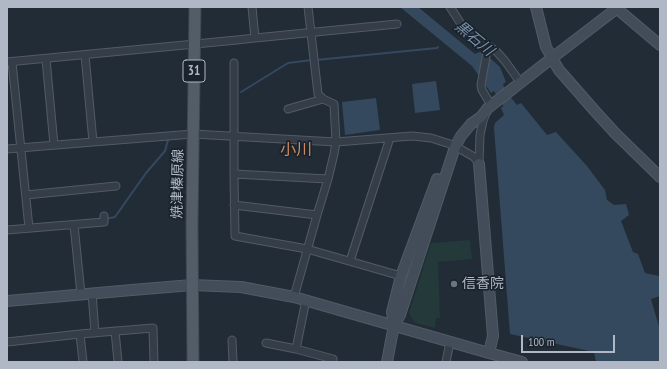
<!DOCTYPE html>
<html>
<head>
<meta charset="utf-8">
<style>
  body { margin:0 }
  #map { position:relative; width:667px; height:369px; overflow:hidden; background:#212c37; font-family:"PT Sans Narrow",sans-serif }
  canvas { display:block }
  .frame { position:absolute; inset:0; border:8px solid #afb8c4; pointer-events:none }
  .scale { position:absolute; left:521px; top:335px; width:94px; height:18px; box-sizing:border-box; border:2px solid #afb8c4; border-top:0; padding-left:5px; font-size:12px; line-height:14px; white-space:nowrap; color:#afb8c4; -webkit-text-stroke:3px #1a232c; paint-order:stroke }
</style>
</head>
<body>
<div id="map">
<canvas width="667" height="369"></canvas>
<div class="frame"></div>
<div class="scale">100 m</div>
</div>
<script>
const ctx = document.querySelector('canvas').getContext('2d');
ctx.lineJoin = 'round';
function fillPath(path, color) { ctx.fillStyle = color; ctx.fill(path, 'evenodd'); }
const toPath = rows => new Path2D(rows.map(r => 'M' + r).join(''));
function trace(path, color, width, dash) { ctx.strokeStyle = color; ctx.lineWidth = width; ctx.lineCap = dash ? 'butt' : 'round'; ctx.setLineDash(dash || []); ctx.stroke(path); }
function write(font, color, halo, rows, align = 'center') {
  ctx.font = font + ' "PT Sans Narrow","Noto Sans JP",sans-serif'; ctx.lineWidth = 3.5; ctx.setLineDash([]); ctx.textBaseline = 'middle'; ctx.strokeStyle = halo; ctx.fillStyle = color; for (const [text, x, y, turn = 0] of rows) {
    ctx.save(); ctx.translate(x, y); ctx.rotate((+turn || 0) * Math.PI / 180); ctx.textAlign = isNaN(turn) ? turn : align; if (halo) ctx.strokeText(text, 0, 0); ctx.fillText(text, 0, 0); ctx.restore();
  }
}
fillPath(toPath([
  [470,240,472,259,438,262,440,318,436,318,435,328,415,323,409,313,431,243]
]), '#243939');
fillPath(toPath([
  [400,7,418,7,475,54,482,51,500,67,506,82,491,93,472,66],
  [436,81,440,110,415,113,412,84],
  [376,98,380,130,345,135,342,102],
  [512,99,517,105,521,103,547,135,556,132,587,166,605,190,607,200,614,205,626,204,629,215,621,221,633,252,638,254,645,273,659,276,660,277,660,296,651,299,660,330,660,362,596,362,594,352,510,334,494,128,495,123,504,115,501,108]
]), '#35495e');
trace(toPath([
  [316,60,437,48,438,47],
  [241,92,288,63,312,60],
  [105,219,115,217,146,173,165,151,168,140]
]), '#35495e', 2);
trace(toPath([
  [491,76,508,103]
]), '#35495e', 11);
const street = toPath([
  [252,7,255,38],
  [450,7,463,27,497,52,505,61,520,82],
  [488,46,481,85,482,90,491,105],
  [85,55,93,142],
  [46,59,54,145],
  [7,62,237,40,255,38,397,24],
  [12,62,29,228],
  [234,63,234,174,235,236,307,249,401,276],
  [288,109,323,99],
  [7,149,93,142,193,134,336,142,412,136,431,138,450,144,462,150,474,157,479,164],
  [479,164,480,135,483,121,486,113],
  [234,174,328,179],
  [26,195,116,186],
  [234,205,317,215],
  [74,225,81,294],
  [7,230,104,222,104,216],
  [350,261,390,138],
  [92,293,95,333],
  [294,297,317,215,328,179,334,154,336,142,334,104,323,99,318,94,308,7],
  [115,331,118,362],
  [80,334,153,328,154,362],
  [232,340,233,362],
  [7,342,80,334,83,362],
  [266,343,296,349,333,359,333,362],
  [296,349,306,300],
  [446,362,450,342]
]);
const secondary = toPath([
  [615,7,660,45],
  [616,9,552,58,559,70,594,110,615,133,660,177],
  [479,164,493,336,489,353,522,362],
  [7,301,132,290,192,285,241,287,294,297,489,353],
  [394,325,392,312,401,276,437,179],
  [387,362,394,325,400,315,455,147,461,136,471,124,481,117,488,108,552,58,546,47,536,7]
]);
const primary = toPath([
  [193,362,192,224,195,7]
]);
trace(street, '#525b65', 9);
trace(secondary, '#525b65', 12);
trace(primary, '#3e4751', 13);
trace(street, '#353e48', 7);
trace(secondary, '#434d5a', 10);
trace(primary, '#525d68', 11);
for (const [x, y, r, color] of [
  [454,284,4,"#6b7280"]
]) { const dot = new Path2D(); dot.arc(x, y, r, 0, 2 * Math.PI); ctx.fillStyle = color; ctx.fill(dot); trace(dot, '#1a232c', 1.5); }
for (const [x, y, w] of [
  [194,71,22]
]) { const box = new Path2D(); box.roundRect(x - w / 2, y - 11, w, 22, 3); ctx.fillStyle = '#1a232c'; ctx.fill(box); trace(box, '#afb8c4', 1); }
write('bold 13px', '#afb8c4', null, [
  ["31",194,71]
]);
write('14px', '#afb8c4', '#1a232c', [
  ["焼津榛原線",178,184,-89]
]);
write('14px', '#afb8c4', '#1a232c', [
  ["信香院",462,284]
], 'left');
write('italic 15px', '#7891ab', '#1a232c', [
  ["黒石川",474,39,40]
]);
write('16px', '#cf895f', '#1a232c', [
  ["小川",296,150]
]);
</script>
</body>
</html>
